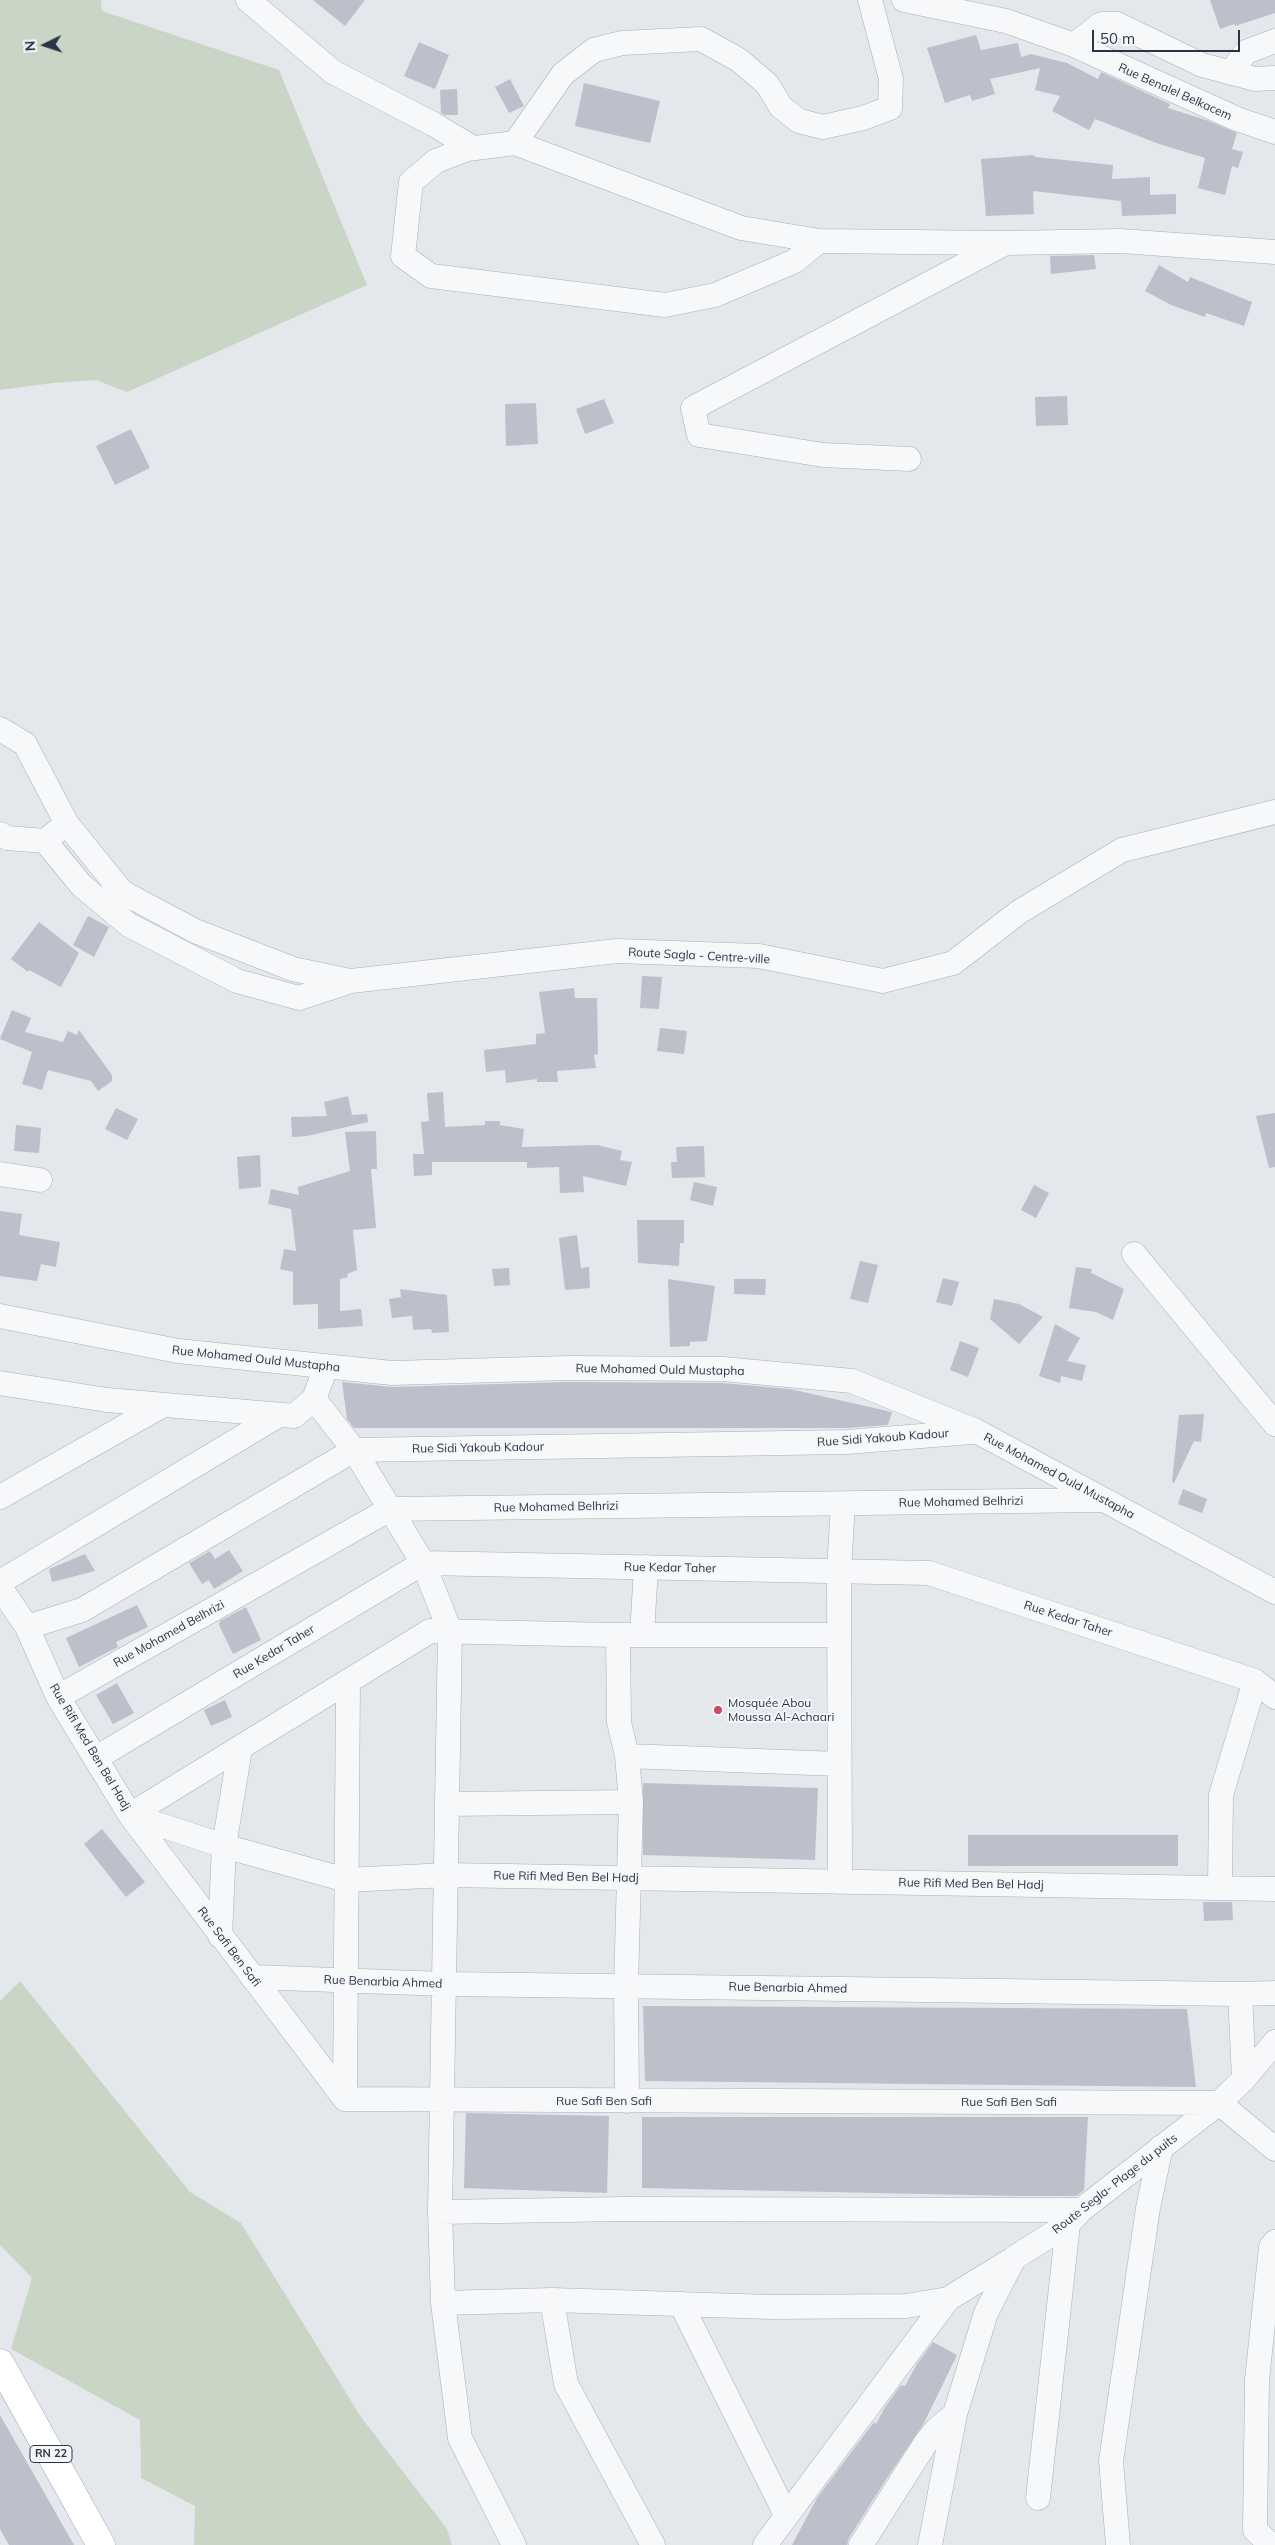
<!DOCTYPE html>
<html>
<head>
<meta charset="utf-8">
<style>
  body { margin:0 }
  #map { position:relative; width:1275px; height:2545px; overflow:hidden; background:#e4e7ec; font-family:Mulish,sans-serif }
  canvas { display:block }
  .north { position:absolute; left:20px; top:20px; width:50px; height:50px; -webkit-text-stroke:4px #f4f6f9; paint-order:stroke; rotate:266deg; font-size:14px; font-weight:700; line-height:20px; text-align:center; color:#2b3445 }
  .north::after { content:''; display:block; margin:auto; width:18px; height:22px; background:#2b3445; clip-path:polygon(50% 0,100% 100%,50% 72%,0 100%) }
  .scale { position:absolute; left:1092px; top:30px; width:148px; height:22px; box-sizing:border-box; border:2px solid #2b3445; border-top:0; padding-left:6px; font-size:15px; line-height:18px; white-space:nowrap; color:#2b3445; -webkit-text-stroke:4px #f4f6f9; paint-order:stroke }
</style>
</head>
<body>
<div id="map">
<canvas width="1275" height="2545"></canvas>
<div class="north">N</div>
<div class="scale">50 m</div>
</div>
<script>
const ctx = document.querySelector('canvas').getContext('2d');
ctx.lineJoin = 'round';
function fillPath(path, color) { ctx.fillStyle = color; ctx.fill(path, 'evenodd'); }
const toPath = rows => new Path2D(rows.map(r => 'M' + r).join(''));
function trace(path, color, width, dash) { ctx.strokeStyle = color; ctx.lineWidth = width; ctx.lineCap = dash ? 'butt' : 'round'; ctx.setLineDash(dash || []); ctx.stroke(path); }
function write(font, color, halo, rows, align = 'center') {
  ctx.font = font + ' Mulish,sans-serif'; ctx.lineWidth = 4; ctx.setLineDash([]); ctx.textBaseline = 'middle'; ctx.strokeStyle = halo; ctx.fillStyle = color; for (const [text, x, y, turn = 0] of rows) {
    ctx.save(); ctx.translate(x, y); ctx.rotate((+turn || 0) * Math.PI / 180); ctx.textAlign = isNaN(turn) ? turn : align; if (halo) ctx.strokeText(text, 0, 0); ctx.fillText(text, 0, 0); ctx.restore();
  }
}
fillPath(toPath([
  [0,0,101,0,102,11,279,70,367,285,127,392,96,380,53,383,0,390],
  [20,1981,190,2192,241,2223,361,2417,447,2529,452,2545,194,2545,195,2506,141,2478,140,2420,11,2349,32,2278,0,2245,0,2001]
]), '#c9d6c5');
fillPath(toPath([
  [313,0,365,0,345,26],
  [1210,0,1275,0,1275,13,1235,26,1234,24,1220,29],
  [976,35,981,50,1018,43,1021,57,1031,54,1067,63,1098,79,1101,72,1170,104,1168,108,1206,120,1237,133,1232,149,1243,152,1238,168,1232,166,1225,195,1198,188,1205,158,1159,144,1095,119,1089,130,1052,111,1060,96,1035,90,1040,68,990,79,995,94,972,101,970,95,945,103,927,48],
  [419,42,449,55,435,89,404,76],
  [510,79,524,106,509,113,495,87],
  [584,83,660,101,650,143,575,126],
  [457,89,458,115,445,115,441,113,440,90],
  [1034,155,1035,157,1113,165,1112,179,1150,177,1150,195,1176,194,1176,214,1122,216,1121,201,1033,191,1034,214,986,216,981,159],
  [1094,255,1096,269,1051,274,1050,256],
  [1159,265,1188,282,1190,277,1252,302,1244,326,1206,313,1205,317,1171,305,1145,291],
  [1067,396,1068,425,1036,426,1035,397],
  [604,399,614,423,585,434,576,409],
  [536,403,538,444,506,446,505,404],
  [131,429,150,468,115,485,96,446],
  [88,916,109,927,94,957,73,945],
  [39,922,79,953,61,987,29,970,28,972,11,959],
  [642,976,662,977,659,1009,640,1008],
  [574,988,575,998,597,998,598,1054,594,1055,596,1068,557,1071,558,1082,537,1082,537,1079,506,1083,505,1070,486,1072,484,1050,536,1044,536,1034,545,1033,539,992],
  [12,1010,31,1018,25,1032,63,1042,68,1031,77,1035,79,1030,112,1075,112,1081,98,1091,91,1081,48,1070,42,1090,22,1084,32,1052,0,1039],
  [660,1028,687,1031,684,1054,657,1051],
  [443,1092,445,1127,485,1125,485,1121,500,1121,500,1125,524,1129,522,1147,597,1145,622,1151,620,1160,632,1162,626,1186,583,1176,584,1192,560,1193,559,1167,527,1168,527,1162,432,1162,432,1175,414,1176,413,1154,424,1154,421,1122,429,1121,427,1093],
  [348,1096,352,1115,367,1114,368,1122,307,1136,292,1137,291,1117,327,1116,324,1102],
  [116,1108,138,1119,127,1140,105,1129],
  [1275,1113,1275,1167,1269,1168,1256,1116],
  [16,1125,41,1128,39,1153,14,1151],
  [376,1131,377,1169,371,1169,376,1228,353,1230,357,1270,347,1274,348,1277,340,1279,340,1311,361,1309,363,1326,318,1329,318,1304,293,1305,293,1272,280,1269,284,1249,296,1251,291,1209,268,1204,271,1189,299,1195,298,1187,350,1171,345,1132],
  [704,1146,705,1177,672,1178,671,1162,677,1162,676,1147],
  [260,1155,261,1187,239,1189,237,1157],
  [694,1182,717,1187,713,1206,690,1200],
  [1034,1185,1049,1193,1036,1218,1021,1210],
  [0,1211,22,1214,19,1235,60,1242,56,1267,41,1264,37,1281,0,1276],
  [637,1220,684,1220,684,1243,680,1243,679,1266,638,1263],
  [577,1235,581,1268,589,1267,590,1288,565,1290,559,1238],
  [860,1261,878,1265,868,1303,850,1299],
  [1076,1267,1092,1269,1091,1273,1124,1289,1113,1320,1096,1312,1069,1308],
  [509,1268,510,1285,494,1286,492,1269],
  [943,1278,959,1282,952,1306,936,1302],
  [668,1279,715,1286,707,1341,690,1342,690,1346,670,1347],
  [734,1279,766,1279,765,1295,734,1294],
  [400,1289,447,1295,449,1332,432,1333,431,1329,413,1330,412,1316,392,1318,389,1299,401,1297],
  [994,1299,1019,1304,1043,1317,1019,1344,990,1319],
  [1055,1324,1080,1338,1067,1361,1086,1365,1082,1381,1061,1376,1060,1383,1039,1376],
  [960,1341,979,1348,968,1377,950,1370],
  [342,1382,392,1387,568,1382,722,1383,790,1389,892,1412,888,1425,846,1428,354,1428,347,1419],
  [1204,1414,1201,1442,1194,1441,1174,1483,1172,1482,1179,1415],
  [1183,1489,1207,1499,1202,1513,1178,1504],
  [229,1550,243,1571,214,1589,209,1580,202,1584,189,1563,210,1551,215,1559],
  [85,1554,95,1571,52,1582,49,1569],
  [137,1605,148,1627,116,1642,118,1647,79,1667,66,1638],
  [246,1607,261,1640,233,1654,219,1625,220,1621],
  [117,1683,134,1713,113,1724,96,1695],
  [225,1700,232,1717,211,1726,204,1710],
  [643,1783,818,1788,815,1860,643,1855],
  [102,1829,145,1882,126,1897,84,1844],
  [968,1835,1178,1835,1178,1866,968,1866],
  [1203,1902,1232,1902,1233,1920,1204,1921],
  [643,2006,1187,2009,1196,2087,645,2081],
  [466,2113,609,2116,607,2193,464,2188],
  [642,2117,1088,2117,1084,2190,1076,2196,1017,2196,642,2188],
  [933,2342,957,2355,924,2423,887,2478,849,2538,847,2545,792,2545,817,2498,874,2422,876,2424,885,2407,901,2385,905,2386,917,2364],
  [0,2415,74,2545,9,2545,0,2529]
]), '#bbc0ca');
const minor = toPath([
  [248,0,333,72,433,124,473,148],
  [904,0,1006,21,1074,45,1237,119,1275,132],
  [1074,45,1101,24,1117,24,1202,65,1255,79,1275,78],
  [1230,73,1246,52,1275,41],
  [515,143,741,228,819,241,1006,243,1121,241,1275,252],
  [819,241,795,261,715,295,665,305,431,276,403,256,411,182,436,161,467,149,515,143,563,74,594,50,622,43,701,39,739,60,767,84,781,107,799,121,823,127,863,118,890,108,891,79,870,0],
  [909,459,823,455,699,435,693,408,1002,245],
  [0,729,25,744,67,824,122,892,195,931,293,969,350,981],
  [0,834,7,838,45,841,56,832],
  [45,841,81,885,129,925,237,981,299,998,351,981,617,951,759,956,883,981,953,963,1019,912,1122,850,1275,812],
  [0,1174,40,1180],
  [1134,1254,1275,1424],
  [0,1316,178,1351,392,1373,568,1368,723,1369,852,1381,976,1431,1275,1592],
  [0,1383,107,1400,294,1416,314,1399,326,1367],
  [314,1399,354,1450,423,1563,450,1631,440,2212,443,2303,460,2438,514,2545],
  [0,1497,163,1405],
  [0,1582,279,1415],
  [0,1587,27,1627,58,1697,130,1815,224,1846,346,1880,447,1875,1275,1889],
  [27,1627,82,1610,354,1450,847,1442,971,1432],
  [618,1635,619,1722,627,1756,631,1802,626,1986,627,2101],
  [642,1635,646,1567],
  [839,1635,613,1635,430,1631,130,1815,345,2099,1219,2103,1275,2149],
  [58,1697,390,1509,1099,1500],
  [627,1756,839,1764],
  [96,1758,423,1563,929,1573,1255,1681,1275,1697],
  [447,1804,631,1802],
  [840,1882,839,1571,843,1504],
  [1220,1888,1221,1795,1255,1681],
  [220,1936,224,1846,240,1749],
  [252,1977,445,1984,1240,1994,1244,2079],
  [1240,1994,1275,1993],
  [345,2099,348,1681],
  [440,2212,624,2209,1081,2210],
  [552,2300,566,2384,653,2545],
  [443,2303,552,2300,771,2307,906,2306,948,2299],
  [681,2304,786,2515],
  [1038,2498,1068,2224],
  [765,2545,948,2299,1013,2259],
  [861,2545,925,2444,936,2430,955,2414],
  [930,2545,955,2414,986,2313,1014,2258,1068,2224,1081,2210,1219,2103,1244,2079,1275,2042],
  [1118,2545,1111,2461,1148,2208,1161,2147],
  [1271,2545,1255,2530,1257,2380,1271,2247,1275,2242]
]);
const major = toPath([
  [0,2363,101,2545]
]);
trace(minor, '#a9aeb7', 25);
trace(major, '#a3abb8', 29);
trace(minor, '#f7f8fa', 24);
trace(major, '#fff', 28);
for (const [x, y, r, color] of [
  [718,1710,5,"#d1495b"]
]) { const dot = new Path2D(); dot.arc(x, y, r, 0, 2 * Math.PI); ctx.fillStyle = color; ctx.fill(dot); trace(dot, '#f4f6f9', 2); }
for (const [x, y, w] of [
  [51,2454,42]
]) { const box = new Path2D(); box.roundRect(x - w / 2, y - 8.5, w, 17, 4); ctx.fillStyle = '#f4f6f9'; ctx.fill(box); trace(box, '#2b3445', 1); }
write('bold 11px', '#2b3445', null, [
  ["RN 22",51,2454]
]);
write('12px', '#2b3445', '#f4f6f9', [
  ["Rue Benalel Belkacem",1175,92,24],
  ["Route Sagla - Centre-ville",699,956,3],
  ["Rue Mohamed Ould Mustapha",256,1359,6],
  ["Rue Mohamed Ould Mustapha",660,1370,1],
  ["Rue Sidi Yakoub Kadour",883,1438,-4],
  ["Rue Sidi Yakoub Kadour",478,1448,-1],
  ["Rue Mohamed Ould Mustapha",1059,1476,28],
  ["Rue Mohamed Belhrizi",961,1502,-1],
  ["Rue Mohamed Belhrizi",556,1507,-1],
  ["Rue Kedar Taher",670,1568,1],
  ["Rue Kedar Taher",1068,1619,18],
  ["Rue Mohamed Belhrizi",169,1634,-29],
  ["Rue Kedar Taher",274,1652,-31],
  ["Rue Rifi Med Ben Bel Hadj",90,1747,59],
  ["Rue Rifi Med Ben Bel Hadj",566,1877,1],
  ["Rue Rifi Med Ben Bel Hadj",971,1884,1],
  ["Rue Safi Ben Safi",229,1947,53],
  ["Rue Benarbia Ahmed",383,1982,2],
  ["Rue Benarbia Ahmed",788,1988,1],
  ["Rue Safi Ben Safi",604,2101],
  ["Rue Safi Ben Safi",1009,2102],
  ["Route Segla- Plage du puits",1115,2184,-38]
]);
write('12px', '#2b3445', '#f4f6f9', [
  ["Mosquée Abou",728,1703],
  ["Moussa Al-Achaari",728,1717]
], 'left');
</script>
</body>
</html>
